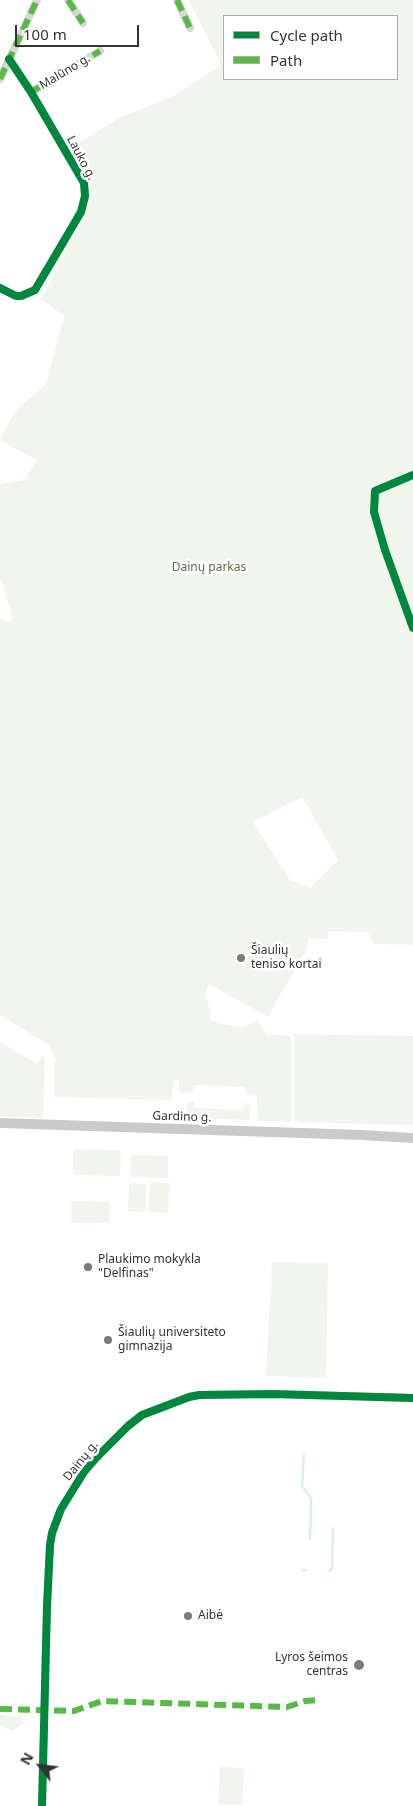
<!DOCTYPE html>
<html>
<head>
<meta charset="utf-8">
<style>
  body { margin:0 }
  #map { position:relative; width:413px; height:1806px; overflow:hidden; background:#fff; font-family:"Noto Sans",sans-serif }
  canvas { display:block }
  .legend { position:absolute; left:223px; top:15px; width:175px; height:65px; box-sizing:border-box; background:#fff; border:1px solid #adadad; margin:0; padding:6px 9px; list-style:none; font-size:15px; color:#333 }
  .legend li { display:flex; align-items:center; gap:10px; height:25px }
  .legend b { width:25px; border:1px solid #adadad }
  .north { position:absolute; left:15px; top:1741px; width:50px; height:50px; -webkit-text-stroke:4px #fff; paint-order:stroke; rotate:299deg; font-size:14px; font-weight:700; line-height:20px; text-align:center; color:#333 }
  .north::after { content:''; display:block; margin:auto; width:18px; height:22px; background:#333; clip-path:polygon(50% 0,100% 100%,50% 72%,0 100%) }
  .scale { position:absolute; left:15px; top:25px; width:124px; height:22px; box-sizing:border-box; border:2px solid #333; border-top:0; padding-left:6px; font-size:15px; line-height:18px; white-space:nowrap; color:#333; -webkit-text-stroke:4px #fff; paint-order:stroke }
</style>
</head>
<body>
<div id="map">
<canvas width="413" height="1806"></canvas>
<ul class="legend">
<li><b style="height:6px;background:#00873e"></b>Cycle path</li>
<li><b style="height:6px;background:#58b947"></b>Path</li>
</ul>
<div class="north">N</div>
<div class="scale">100 m</div>
</div>
<script>
const ctx = document.querySelector('canvas').getContext('2d');
ctx.lineJoin = 'round';
function fillPath(path, color) { ctx.fillStyle = color; ctx.fill(path, 'evenodd'); }
const toPath = rows => new Path2D(rows.map(r => 'M' + r).join(''));
function trace(path, color, width, dash) { ctx.strokeStyle = color; ctx.lineWidth = width; ctx.lineCap = dash ? 'butt' : 'round'; ctx.setLineDash(dash || []); ctx.stroke(path); }
function write(font, color, halo, rows, align = 'center') {
  ctx.font = font + ' "Noto Sans",sans-serif'; ctx.lineWidth = 5; ctx.setLineDash([]); ctx.textBaseline = 'middle'; ctx.strokeStyle = halo; ctx.fillStyle = color; for (const [text, x, y, turn = 0] of rows) {
    ctx.save(); ctx.translate(x, y); ctx.rotate((+turn || 0) * Math.PI / 180); ctx.textAlign = isNaN(turn) ? turn : align; if (halo) ctx.strokeText(text, 0, 0); ctx.fillText(text, 0, 0); ctx.restore();
  }
}
fillPath(toPath([
  [189,0,413,0,413,945,376,944,371,941,370,932,328,931,328,939,309,939,305,952,268,1017,209,984,205,994,211,1013,209,1019,217,1023,242,1027,258,1020,266,1034,291,1036,291,1122,258,1121,257,1096,245,1095,245,1087,194,1085,193,1093,179,1093,179,1079,174,1080,171,1100,54,1097,54,1064,56,1060,49,1045,0,1015,0,619,10,622,12,618,4,587,0,580,0,484,25,480,36,460,0,440,0,439,15,411,46,384,64,316,41,299,80,225,92,195,88,181,70,148,121,117,175,95,221,65],
  [224,16,397,16,397,79,224,79],
  [302,797,338,860,310,888,291,881,253,822],
  [294,1034,413,1036,413,1125,294,1122],
  [0,1042,37,1064,43,1054,45,1058,43,1118,0,1117],
  [190,1101,195,1102,195,1108,244,1110,244,1103,247,1103,250,1106,250,1120,186,1118,187,1103],
  [76,1149,119,1150,121,1152,120,1174,118,1176,75,1175,73,1173,73,1151],
  [131,1155,168,1156,168,1178,130,1177],
  [150,1182,170,1183,168,1213,149,1212],
  [129,1183,146,1184,145,1212,128,1211],
  [71,1201,110,1202,109,1223,71,1223],
  [272,1262,328,1263,326,1378,266,1376],
  [0,1715,21,1716,24,1723,12,1731,7,1729,0,1725],
  [220,1767,244,1768,242,1805,218,1804]
]), '#f1f5ed');
trace(toPath([
  [304,1455,302,1486,311,1498,310,1539],
  [303,1570,306,1570],
  [329,1571,332,1569,333,1528]
]), '#ddebf3', 2.5);
trace(toPath([
  [68,0,83,23],
  [177,0,190,28],
  [0,79,37,0],
  [31,92,100,51],
  [0,288,16,296,21,296,35,290,81,212,85,196,84,183,31,92,9,59],
  [42,1806,47,1606,50,1545,52,1533,61,1509,84,1472,96,1458,128,1426,142,1415,189,1397,199,1395,273,1394,413,1398]
]), '#d7d7d7', 8);
trace(toPath([
  [0,1123,362,1135,413,1138]
]), '#cacaca', 10);
trace(toPath([
  [68,0,83,23],
  [177,0,190,28],
  [0,79,37,0],
  [31,92,100,51],
  [0,1709,74,1711,102,1701,287,1707,305,1701,321,1700]
]), '#58b947', 6, [12, 6]);
trace(toPath([
  [0,288,16,296,21,296,35,290,81,212,85,196,84,183,31,92,9,59],
  [413,475,375,491,374,512,385,550,413,628],
  [42,1806,47,1606,50,1545,52,1533,61,1509,84,1472,96,1458,128,1426,142,1415,189,1397,199,1395,273,1394,413,1398]
]), '#00873e', 8);
for (const [x, y, r, color] of [
  [241,958,5,"#7a7a7a"],
  [88,1267,5,"#7a7a7a"],
  [108,1340,5,"#7a7a7a"],
  [188,1616,5,"#7a7a7a"],
  [359,1665,6,"#7a7a7a"]
]) { const dot = new Path2D(); dot.arc(x, y, r, 0, 2 * Math.PI); ctx.fillStyle = color; ctx.fill(dot); trace(dot, '#fff', 2); }
write('12px', '#333', '#fff', [
  ["Malūno g.",65,72,-31],
  ["Lauko g.",81,158,62],
  ["Gardino g.",182,1117,2],
  ["Dainų g.",81,1461,-51]
]);
write('12px', '#56703f', '#fff', [
  ["Dainų parkas",209,568]
]);
write('12px', '#333', '#fff', [
  ["Šiaulių",251,951],
  ["teniso kortai",251,965],
  ["Plaukimo mokykla",98,1260],
  ["\"Delfinas\"",98,1274],
  ["Šiaulių universiteto",118,1333],
  ["gimnazija",118,1347],
  ["Aibė",198,1616],
  ["Lyros šeimos",348,1658,"right"],
  ["centras",348,1672,"right"]
], 'left');
</script>
</body>
</html>
